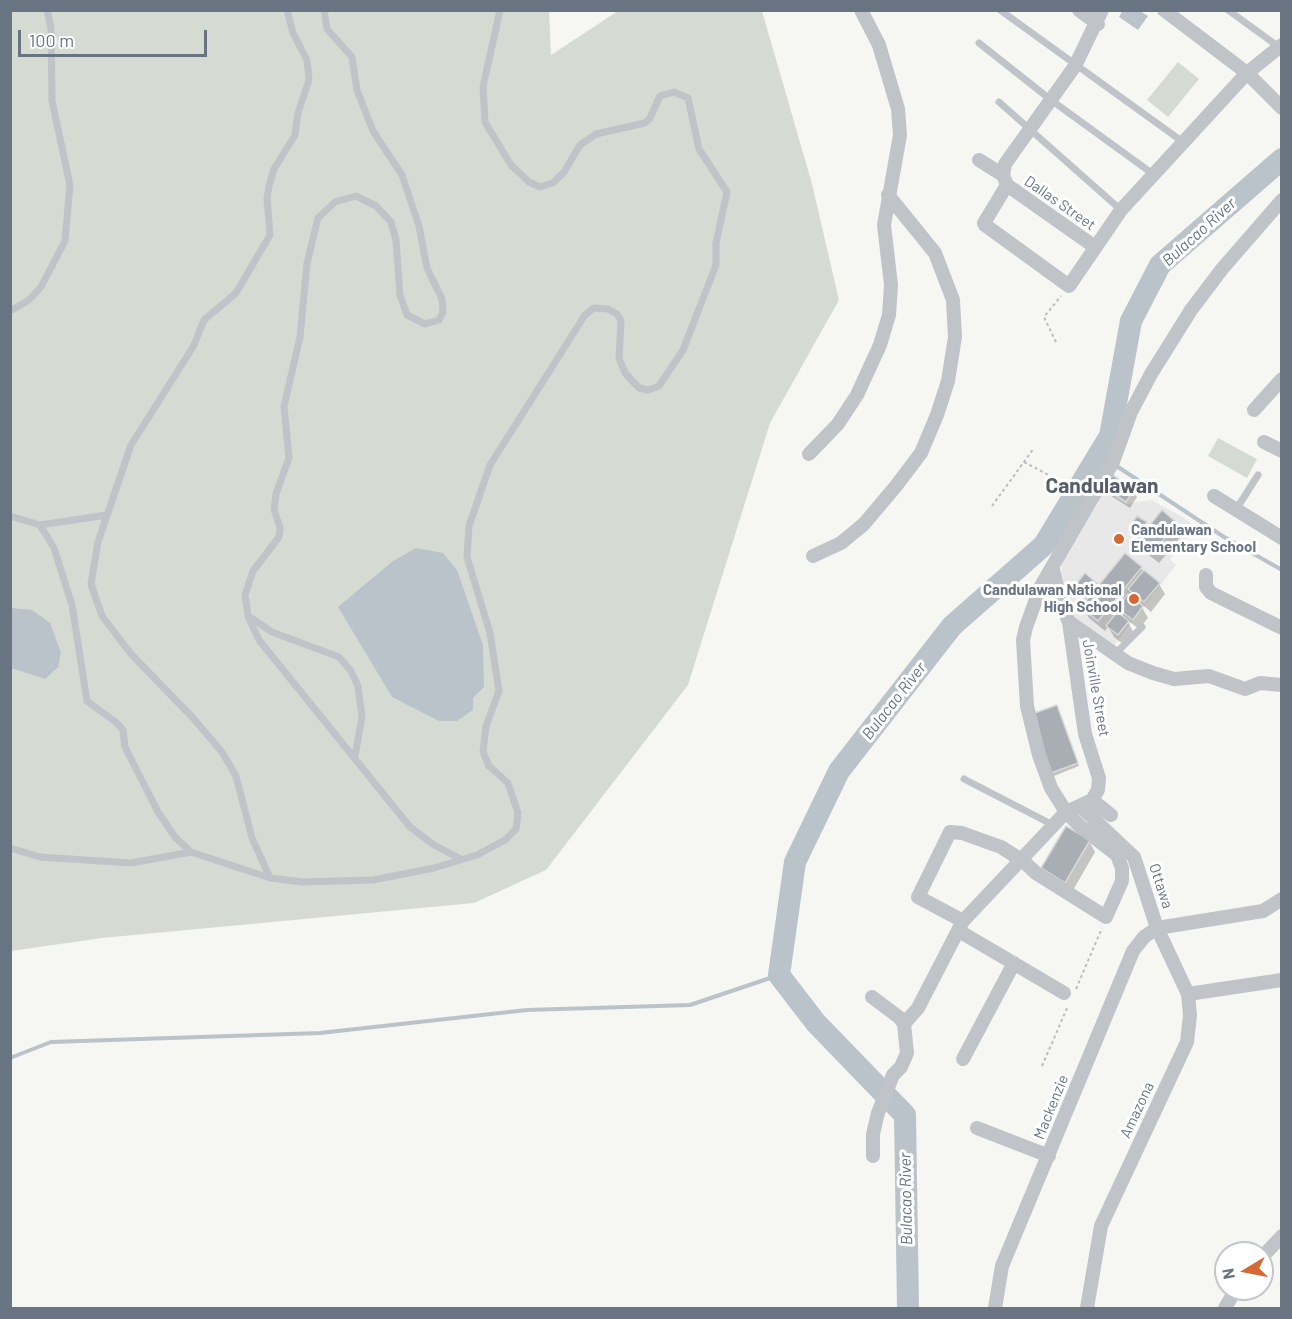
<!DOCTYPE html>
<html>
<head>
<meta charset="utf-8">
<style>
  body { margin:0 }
  #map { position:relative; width:1292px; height:1319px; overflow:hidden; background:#f6f6f3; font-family:Barlow,sans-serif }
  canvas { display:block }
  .frame { position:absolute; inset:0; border:12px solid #687482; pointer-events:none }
  .north { position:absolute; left:1214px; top:1241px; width:60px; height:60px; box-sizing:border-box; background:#fff; border:2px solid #c3c7cd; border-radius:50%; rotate:260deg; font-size:16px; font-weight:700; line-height:24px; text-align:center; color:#687482 }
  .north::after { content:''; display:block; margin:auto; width:21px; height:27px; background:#d66834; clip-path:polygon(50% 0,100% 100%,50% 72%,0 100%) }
  .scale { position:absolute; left:18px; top:30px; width:189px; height:27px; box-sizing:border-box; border:3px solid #687482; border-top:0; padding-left:8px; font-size:18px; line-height:21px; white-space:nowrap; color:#687482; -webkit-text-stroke:4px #fff; paint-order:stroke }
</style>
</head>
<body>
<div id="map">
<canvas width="1292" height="1319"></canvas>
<div class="frame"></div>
<div class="north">N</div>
<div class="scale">100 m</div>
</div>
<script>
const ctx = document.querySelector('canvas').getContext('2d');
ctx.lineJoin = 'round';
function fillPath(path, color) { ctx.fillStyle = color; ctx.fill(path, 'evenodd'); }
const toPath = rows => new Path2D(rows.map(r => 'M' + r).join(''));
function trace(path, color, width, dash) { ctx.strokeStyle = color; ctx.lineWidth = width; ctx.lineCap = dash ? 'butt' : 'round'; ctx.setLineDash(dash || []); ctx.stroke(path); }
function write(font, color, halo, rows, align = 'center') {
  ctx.font = font + ' Barlow,sans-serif'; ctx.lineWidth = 6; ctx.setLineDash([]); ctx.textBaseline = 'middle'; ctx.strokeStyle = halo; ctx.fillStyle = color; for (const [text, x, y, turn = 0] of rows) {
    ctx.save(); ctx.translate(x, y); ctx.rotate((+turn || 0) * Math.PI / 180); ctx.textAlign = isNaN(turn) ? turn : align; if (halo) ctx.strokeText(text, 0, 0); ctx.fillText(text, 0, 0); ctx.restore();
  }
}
fillPath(toPath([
  [1102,488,1126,504,1151,500,1183,517,1196,527,1170,559,1176,565,1111,649,1071,618,1063,596,1061,561]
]), '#e7e8e7');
fillPath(toPath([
  [10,11,549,11,551,55,618,11,762,11,812,184,839,300,770,423,688,685,546,870,474,903,102,938,11,951],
  [1178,62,1199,79,1168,117,1147,100],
  [1218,438,1257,459,1247,478,1208,456]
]), '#d5dbd3');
fillPath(toPath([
  [1123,10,1140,11,1148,16,1138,30,1119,17],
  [416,548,443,553,457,570,483,645,484,687,473,698,473,710,457,721,439,721,392,697,338,607,393,561],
  [11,608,32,610,50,623,61,653,58,667,45,679,11,668]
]), '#bac3c9');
fillPath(toPath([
  [1104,487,1133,490,1137,497,1130,508,1108,494],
  [1162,512,1176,524,1182,535,1159,563,1145,552,1132,526,1146,523,1149,529],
  [1140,568,1159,584,1165,594,1151,612,1139,602,1148,618,1139,629,1126,619,1134,633,1124,645,1114,637,1108,627,1105,631,1089,618,1083,607,1086,603,1075,588,1085,576,1099,587],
  [1134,595,1139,605,1131,598],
  [1121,611,1126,621,1118,614],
  [1058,710,1079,766,1054,776,1052,773],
  [1089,841,1095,852,1072,892,1049,879,1043,868]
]), '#0003');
trace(toPath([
  [1099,454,1108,461],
  [1115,465,1224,537,1282,570],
  [10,1058,51,1042,320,1033,527,1010,690,1005,779,975]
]), '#bac3c9', 4);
trace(toPath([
  [908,1308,905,1115,816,1023,779,975,795,862,839,771,952,626,1044,545,1110,436,1131,321,1160,265,1282,159]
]), '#bac3c9', 22);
const building = toPath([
  [1111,474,1134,489,1126,502,1103,487,1111,474],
  [1162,510,1177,523,1153,553,1137,541,1162,510],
  [1137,516,1147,522,1140,533,1130,526,1137,516],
  [1125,553,1142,567,1098,621,1081,607,1125,553],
  [1144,570,1160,583,1144,602,1128,589,1144,570],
  [1085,573,1099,585,1087,599,1073,588,1085,573],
  [1128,594,1143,606,1133,620,1117,608,1128,594],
  [1117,612,1129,621,1118,635,1106,626,1117,612],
  [1057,705,1078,763,1051,773,1029,715,1057,705],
  [1066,826,1090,840,1065,883,1041,868,1066,826]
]);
fillPath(building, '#a8aeb4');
trace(building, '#d8d8d6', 1.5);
trace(toPath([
  [1056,342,1044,317,1061,296],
  [1024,462,1081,492],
  [992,506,1034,448],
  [1076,989,1102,928],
  [1042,1066,1068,1006]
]), '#babcbf', 2, [3, 3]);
trace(toPath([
  [324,10,327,29,352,57,357,90,373,131,402,175,419,226,427,268,442,299,443,312,439,320,425,324,407,315,400,295,396,240,391,222,376,206,356,196,335,202,318,218,307,263,300,337,284,406,289,458,276,494,274,509,280,528,279,537,253,571,245,595,248,616,259,640,410,827,434,845,461,859],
  [1000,10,1183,142],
  [1228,10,1279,47],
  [979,43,1051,100,1153,174],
  [999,102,1121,210],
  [10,311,29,300,41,287,65,241,70,185,52,101,51,28,47,10],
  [1237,508,1258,475],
  [10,516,40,525,107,515],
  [40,525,54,548,72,605,87,701,117,723,123,730,125,747,158,812,175,837,191,852],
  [248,616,272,632,339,657,351,671,358,686,362,717,355,756],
  [1114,655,1142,627],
  [964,779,1055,826],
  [10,848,40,857,131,863,191,852,270,878,303,882,373,880,434,868,477,855,505,840,516,829,518,813,508,783,489,766,483,752,486,726,499,691,490,633,467,557,469,526,490,465,585,315,594,308,608,309,617,314,621,321,619,358,625,373,639,388,648,390,659,386,683,350,716,265,716,243,727,192,699,149,688,98,674,92,660,96,650,118,645,123,596,134,580,145,564,172,553,183,540,187,529,182,511,165,485,122,483,87,500,10],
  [270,878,252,838,236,776,222,752,193,718,131,654,102,616,91,584,98,542,131,445,193,347,204,320,236,293,270,235,267,198,269,186,274,169,295,135,298,113,309,80,307,60,293,33,287,10]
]), '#c0c3c7', 7);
trace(toPath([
  [1079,10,1098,24],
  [1164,10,1247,73,1282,108],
  [979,160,1003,175],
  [1007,185,984,223,985,225,1069,286,1121,210,1247,73,1282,45],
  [1007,185,1003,175,1005,164,1075,66,1102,10],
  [1007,185,1095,247],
  [1254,410,1282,379],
  [1264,442,1282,451],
  [809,454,838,424,857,395,880,345,889,315,891,285,884,225,900,135,898,109,879,45,861,10],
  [1214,496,1282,538],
  [813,556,841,543,864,524,896,486,921,453,937,415,948,381,955,337,953,300,935,253,888,195],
  [1206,575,1206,587,1211,593,1282,628],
  [1069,622,1128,663,1153,673,1174,679,1209,676,1245,689,1260,683,1282,685],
  [1092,800,1111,815],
  [1080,806,1134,857,1157,928,1188,994,1190,1015,1187,1042,1101,1226,1087,1308],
  [963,921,918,897,950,832,962,833,1001,847,1023,861,1036,873,1106,917,1122,881,1122,868,1117,855,1081,827,1066,812,1051,788,1039,755,1027,706,1023,640,1026,627,1041,586,1113,462,1131,412,1151,374,1191,310,1222,269,1282,200],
  [959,931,1064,993],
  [1188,994,1282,980],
  [872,997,900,1018,904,1024,918,1008,963,921,1066,812,1092,800,1098,790,1099,778,1085,734,1069,622,1061,604,1053,569],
  [963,1059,1014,963],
  [977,1128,1049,1156],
  [873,1156,873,1134,878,1113,893,1075,901,1067,907,1053,904,1024],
  [1262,1257,1282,1236],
  [995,1308,1002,1266,1133,951,1144,937,1157,928,1263,911,1282,899],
  [1225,1308,1236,1289]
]), '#c0c3c7', 14);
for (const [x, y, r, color] of [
  [1119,539,6,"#d66834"],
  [1134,599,6,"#d66834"]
]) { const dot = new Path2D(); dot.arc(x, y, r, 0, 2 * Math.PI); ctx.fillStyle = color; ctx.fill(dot); trace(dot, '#fff', 2); }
write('15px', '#687482', '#fff', [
  ["Dallas Street",1060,203,35],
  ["Joinville Street",1096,688,80],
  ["Ottawa",1161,886,72],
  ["Mackenzie",1051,1107,-68],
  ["Amazona",1137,1110,-65]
]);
write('bold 15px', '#687482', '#fff', [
  ["Candulawan",1131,530],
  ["Elementary School",1131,547],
  ["Candulawan National",1122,590,"right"],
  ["High School",1122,607,"right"]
], 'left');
write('italic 16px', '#63757f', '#fff', [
  ["Bulacao River",1199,232,-42],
  ["Bulacao River",894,701,-52],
  ["Bulacao River",906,1199,-91]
]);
write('bold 21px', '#555e68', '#fff', [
  ["Candulawan",1102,486]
]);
</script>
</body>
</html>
